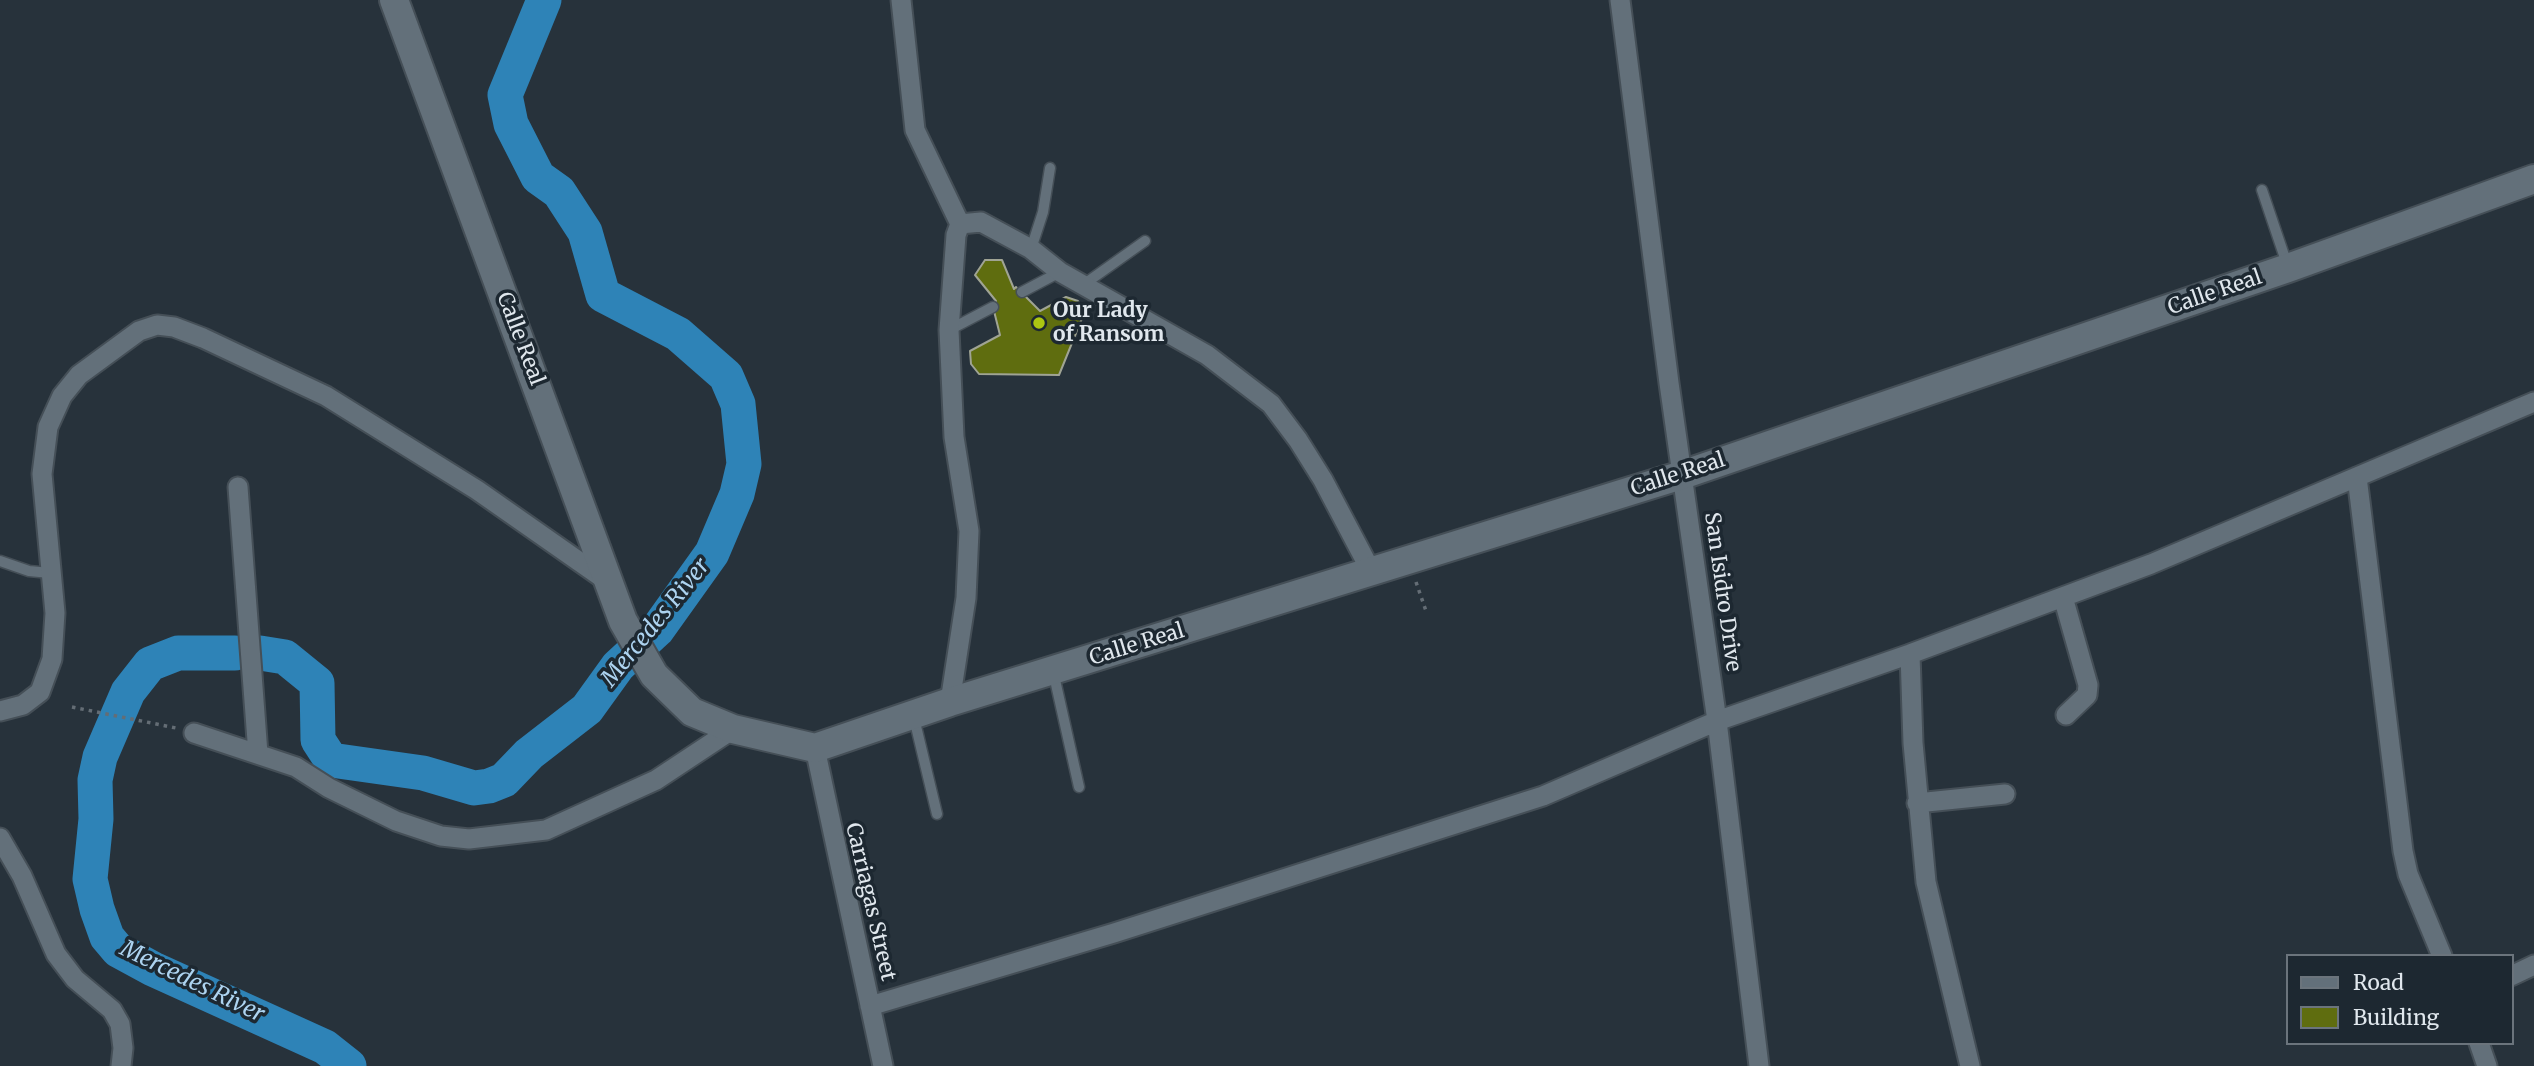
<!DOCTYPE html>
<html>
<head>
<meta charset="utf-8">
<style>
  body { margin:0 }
  #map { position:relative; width:2534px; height:1066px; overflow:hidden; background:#27323b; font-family:Merriweather,serif }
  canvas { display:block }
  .legend { position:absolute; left:2286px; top:954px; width:228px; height:91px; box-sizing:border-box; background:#1d2831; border:2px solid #6b747c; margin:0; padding:9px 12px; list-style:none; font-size:21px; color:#e0e7ed }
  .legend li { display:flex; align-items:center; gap:14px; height:35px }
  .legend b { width:35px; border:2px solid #6b747c }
</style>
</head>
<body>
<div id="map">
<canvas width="2534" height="1066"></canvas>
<ul class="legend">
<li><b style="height:9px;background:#63707a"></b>Road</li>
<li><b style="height:19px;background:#5f6d0f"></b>Building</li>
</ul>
</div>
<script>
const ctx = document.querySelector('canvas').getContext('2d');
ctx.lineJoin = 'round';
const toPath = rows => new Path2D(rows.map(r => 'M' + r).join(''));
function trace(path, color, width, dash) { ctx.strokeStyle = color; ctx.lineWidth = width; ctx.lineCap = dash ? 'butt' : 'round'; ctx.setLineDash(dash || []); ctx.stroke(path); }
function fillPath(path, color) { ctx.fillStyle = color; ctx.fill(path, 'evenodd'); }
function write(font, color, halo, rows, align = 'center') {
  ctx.font = font + ' Merriweather,serif'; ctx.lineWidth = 7; ctx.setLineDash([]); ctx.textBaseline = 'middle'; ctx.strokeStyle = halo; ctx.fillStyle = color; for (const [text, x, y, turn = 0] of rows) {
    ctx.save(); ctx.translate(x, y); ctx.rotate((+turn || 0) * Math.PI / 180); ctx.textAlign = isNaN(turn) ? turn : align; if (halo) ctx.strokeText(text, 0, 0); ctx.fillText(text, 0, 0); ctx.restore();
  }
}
trace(toPath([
  [235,653,178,653,150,664,128,692,100,757,95,780,96,819,90,879,97,909,107,937,118,950,153,969,325,1047,349,1066],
  [260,653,285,657,317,683,318,740,331,760,423,773,474,788,489,786,504,780,529,754,587,709,618,666,657,630,712,553,737,494,744,464,738,404,726,376,678,334,603,295,585,232,559,192,538,177,511,124,505,95,544,0]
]), '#2e83b7', 35);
const building = toPath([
  [985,260,1002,260,1014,289,1016,287,1040,311,1066,297,1078,301,1085,311,1059,375,979,374,971,364,970,351,1000,335,993,307,996,301,975,275,985,260]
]);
fillPath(building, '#5f6d0f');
trace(building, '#a0a494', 2);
const lane = toPath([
  [2262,190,2288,267],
  [1031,249,1043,212,1050,168],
  [1083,285,1145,241],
  [1022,292,1060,272],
  [949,330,993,307],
  [0,561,29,571,50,573],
  [1053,671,1079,787],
  [914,718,937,814]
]);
const street = toPath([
  [901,0,915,130,960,224],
  [1620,0,1669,383,1717,721,1759,1066],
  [2357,477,2403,851,2408,874,2442,956],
  [238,487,258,754],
  [2063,597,2088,685,2087,695,2066,715],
  [1910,654,1913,743,1926,882,1970,1066],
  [950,702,966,598,969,531,954,437,949,330,956,235,960,224,981,222,1031,249,1060,272,1207,355,1271,404,1298,440,1323,480,1372,573],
  [0,711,23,705,40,692,52,659,55,613,42,474,48,427,62,396,79,375,139,331,157,325,174,327,203,338,326,396,477,490,607,581],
  [194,733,296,767,329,788,396,821,441,836,469,839,546,830,656,780,733,729],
  [815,748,883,1066],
  [1917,803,2005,794],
  [0,838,22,876,56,954,75,979,112,1010,120,1024,123,1048,121,1066],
  [2511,976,2534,965],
  [870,1006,1114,933,1543,796,1717,721,1910,654,2151,564,2534,402],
  [2479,1043,2487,1066]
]);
const secondary = toPath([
  [394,0,623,621,654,675,692,712,733,729,815,748,950,702,1682,475,2288,268,2534,179]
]);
trace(lane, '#454f57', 13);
trace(street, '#454f57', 23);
trace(secondary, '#454f57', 32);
trace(toPath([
  [1416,582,1426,611],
  [72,707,176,728]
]), '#646d75', 3.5, [3.5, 5]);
trace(lane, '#63707a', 10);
trace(street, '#63707a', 19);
trace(secondary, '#63707a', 28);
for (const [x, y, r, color] of [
  [1039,323,7,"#acc612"]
]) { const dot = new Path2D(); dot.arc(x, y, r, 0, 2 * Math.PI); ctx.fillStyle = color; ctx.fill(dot); trace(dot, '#1d2831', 2.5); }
write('21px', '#e0e7ed', '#1d2831', [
  ["Calle Real",2215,293,-19],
  ["Calle Real",520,339,69],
  ["Calle Real",1678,475,-18],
  ["San Isidro Drive",1722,592,82],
  ["Calle Real",1137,645,-17],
  ["Carriagas Street",870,902,77]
]);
write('bold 21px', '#e0e7ed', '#1d2831', [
  ["Our Lady",1053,311],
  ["of Ransom",1053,335]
], 'left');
write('italic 23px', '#add3f0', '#1d2831', [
  ["Mercedes River",656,623,-51],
  ["Mercedes River",192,982,26]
]);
</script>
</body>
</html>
